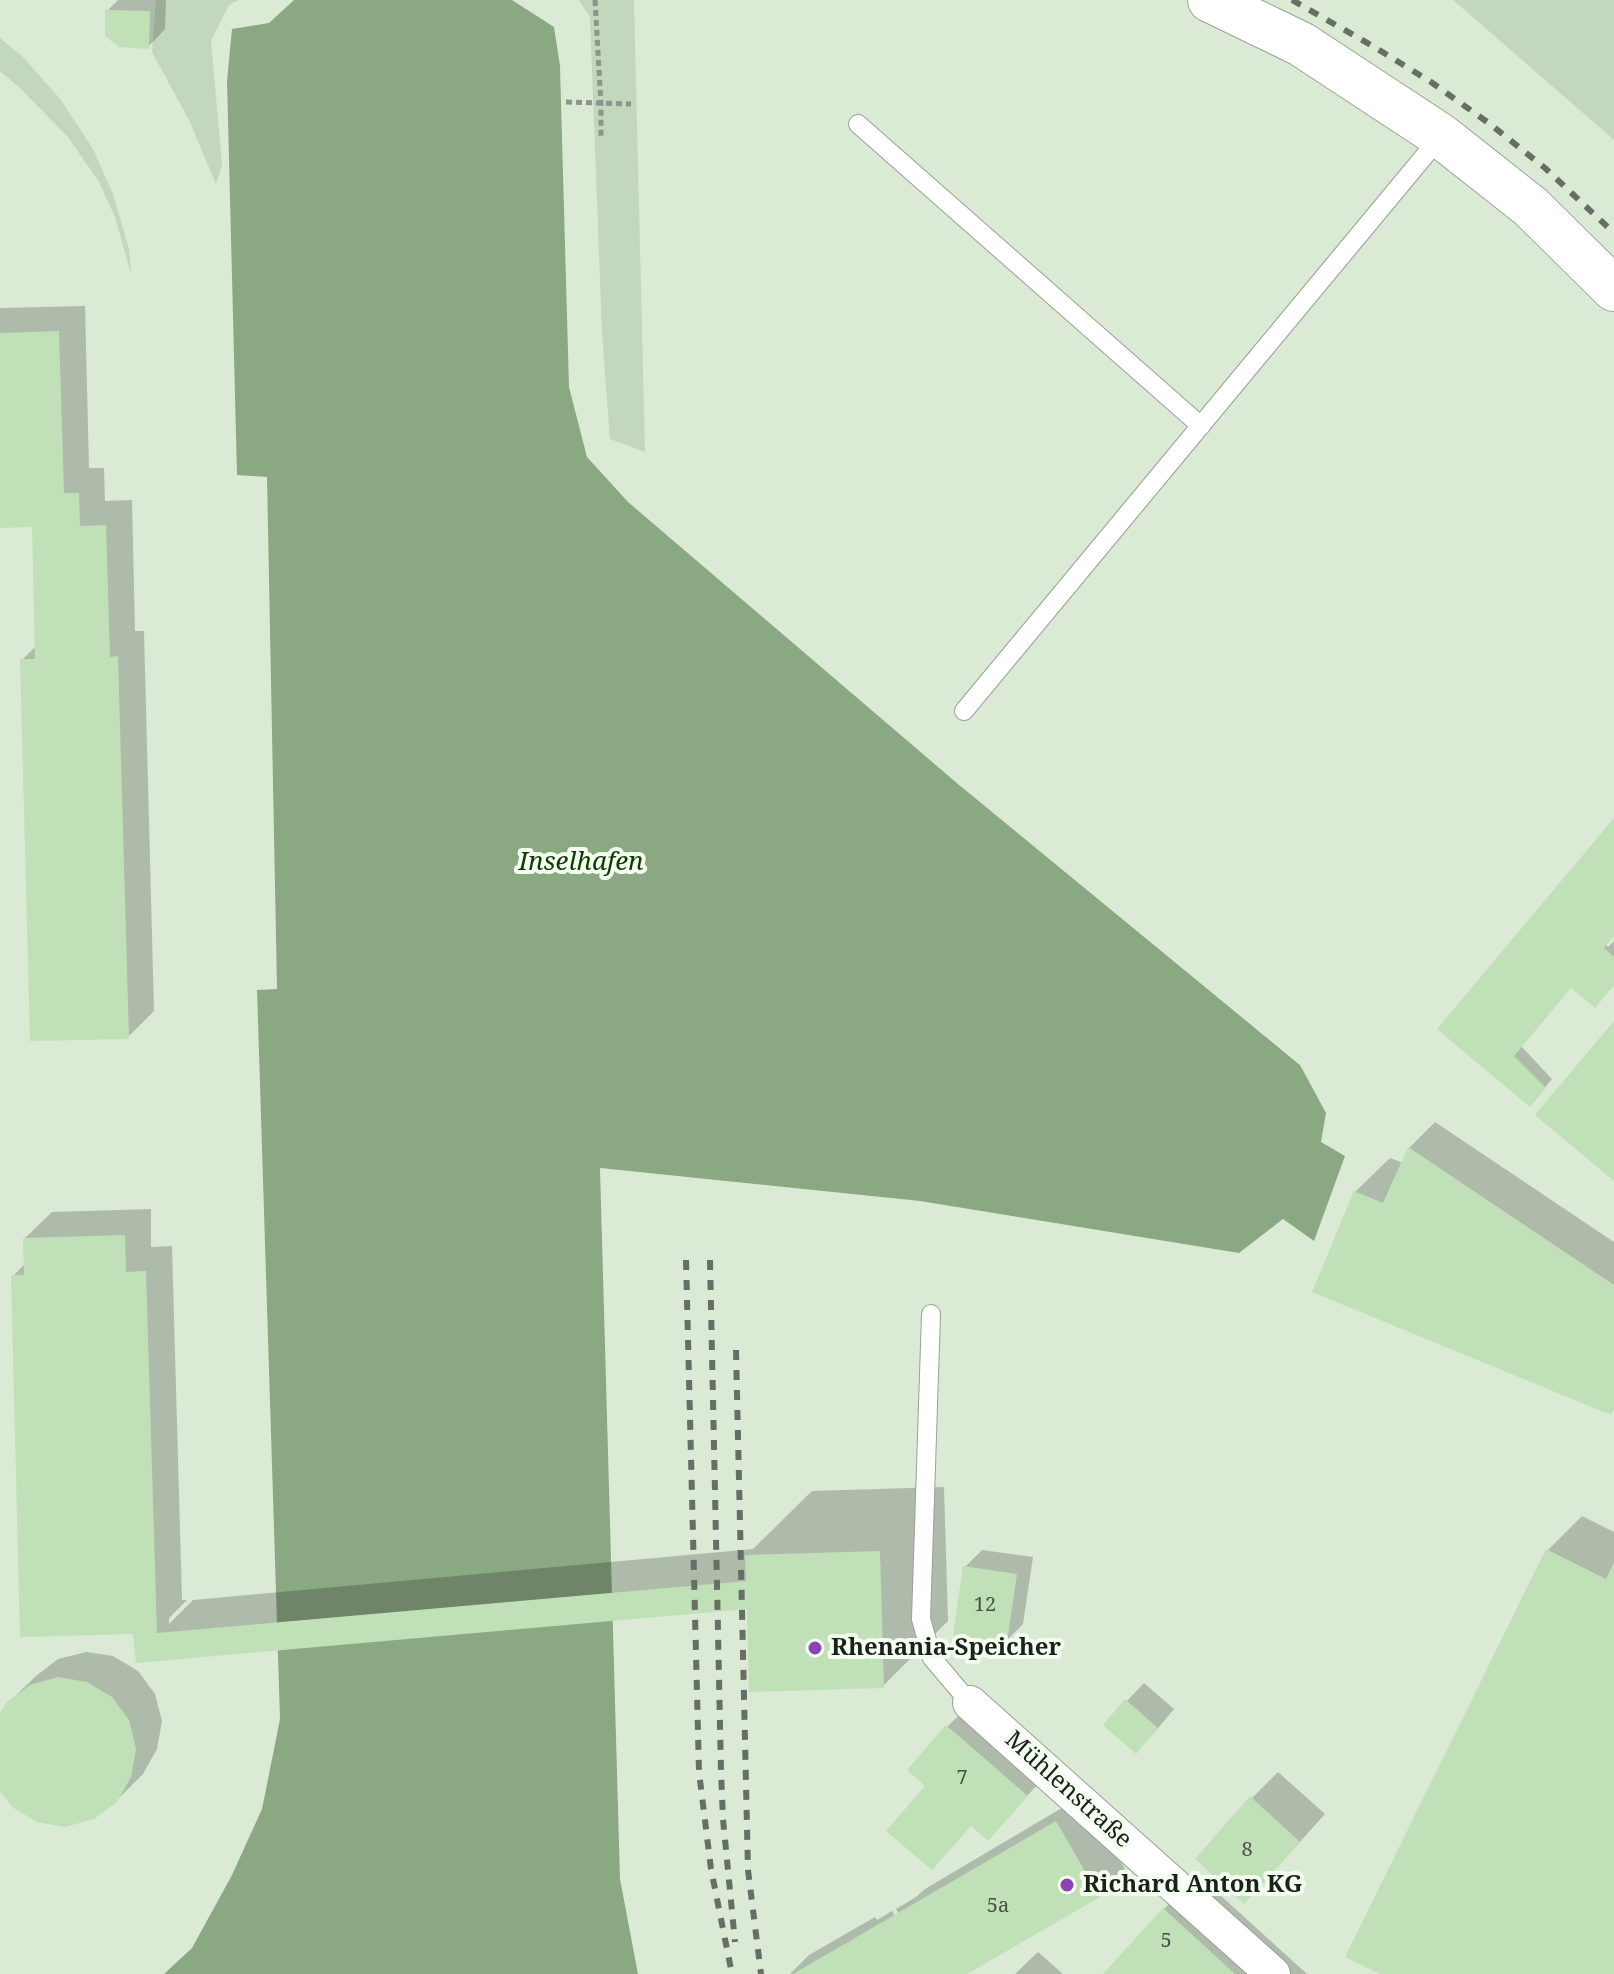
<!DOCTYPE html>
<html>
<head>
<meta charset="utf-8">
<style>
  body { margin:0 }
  canvas { display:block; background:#e6f1e3 }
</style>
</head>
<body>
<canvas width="1614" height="1974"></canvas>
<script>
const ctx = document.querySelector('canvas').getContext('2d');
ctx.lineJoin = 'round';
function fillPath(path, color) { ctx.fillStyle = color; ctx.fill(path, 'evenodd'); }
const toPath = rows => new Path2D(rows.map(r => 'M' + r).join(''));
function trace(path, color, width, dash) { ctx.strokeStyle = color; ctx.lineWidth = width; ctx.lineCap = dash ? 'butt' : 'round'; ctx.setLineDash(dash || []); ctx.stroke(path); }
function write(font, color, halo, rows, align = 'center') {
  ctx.font = font + ' "Noto Serif",serif'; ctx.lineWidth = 8; ctx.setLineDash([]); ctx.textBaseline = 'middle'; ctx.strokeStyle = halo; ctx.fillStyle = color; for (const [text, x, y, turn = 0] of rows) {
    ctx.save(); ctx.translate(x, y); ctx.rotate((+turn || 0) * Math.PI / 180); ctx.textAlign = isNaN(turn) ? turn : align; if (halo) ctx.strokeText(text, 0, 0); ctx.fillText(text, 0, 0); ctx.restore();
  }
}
fillPath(toPath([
  [0,0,294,0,269,23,233,29,227,81,237,475,267,477,277,989,257,990,280,1719,262,1809,232,1875,192,1948,164,1974,0,1974],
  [512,0,1453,0,1614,140,1614,1974,638,1974,620,1879,600,1168,920,1201,1239,1253,1283,1219,1314,1241,1321,1143,1300,1064,958,784,628,502,587,457,569,387,560,66]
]), '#daead5');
fillPath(toPath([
  [156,0,239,0,229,5,211,41,222,165,216,184,189,120,152,52],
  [579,0,634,0,645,452,610,439,602,333,590,17],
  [1453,0,1614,0,1614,140],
  [0,38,23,57,61,100,93,149,113,194,129,249,131,274,115,217,99,182,68,137,20,88,0,71]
]), '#c3d7bd');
fillPath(toPath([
  [294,0,512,0,554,27,560,66,569,387,587,457,628,502,958,784,1300,1065,1326,1113,1321,1142,1345,1156,1314,1241,1283,1219,1239,1253,920,1201,600,1168,620,1879,638,1974,164,1974,192,1948,232,1875,262,1809,280,1719,257,990,277,989,267,477,237,475,227,81,232,29,269,23]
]), '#8aa881');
fillPath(toPath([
  [118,0,166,0,165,29,148,47,107,11],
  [85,306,89,468,104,468,105,501,132,500,135,631,144,631,154,1011,128,1037,22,660,37,645,34,525,0,526,0,308],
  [1614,821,1614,935,1606,945,1608,947,1614,941,1614,985,1595,1005,1572,986,1521,1046,1552,1079,1538,1096,1440,1028],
  [1435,1122,1614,1242,1614,1409,1611,1413,1355,1192,1390,1158,1403,1163,1409,1148],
  [151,1209,151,1247,172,1246,182,1600,187,1600,169,1618,169,1624,193,1600,753,1549,812,1491,944,1487,948,1621,883,1686,748,1607,137,1661,135,1632,13,1276,26,1263,25,1238,52,1212],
  [1582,1516,1614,1532,1614,1974,1385,1974,1547,1551],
  [982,1550,1033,1557,1023,1624,1006,1641,965,1567],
  [86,1652,113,1656,138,1671,155,1694,162,1721,157,1749,143,1774,116,1801,0,1788,0,1717,8,1703,36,1676,58,1659],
  [1144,1683,1174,1709,1153,1734,1127,1701],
  [974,1700,1052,1769,987,1839,910,1770,948,1726],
  [1278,1772,1325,1814,1270,1875,1244,1901,1252,1798],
  [1082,1796,1125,1869,1098,1895,963,1974,933,1974,896,1909,916,1897,925,1889],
  [1198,1875,1307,1974,1106,1974,1164,1909],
  [892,1911,928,1974,790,1974,809,1955,875,1917,877,1920],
  [1038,1952,1063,1974,1015,1974]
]), '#0003');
fillPath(toPath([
  [105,10,150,11,149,49,119,47,105,36],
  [59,331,64,493,79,493,80,526,106,525,110,657,118,656,129,1039,30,1041,20,659,35,659,32,527,0,528,0,333],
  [1614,818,1614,936,1604,948,1614,957,1614,985,1595,1008,1571,988,1514,1056,1546,1088,1530,1107,1437,1029],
  [1614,1021,1614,1181,1535,1115],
  [1408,1147,1614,1285,1614,1408,1611,1415,1312,1292,1354,1191,1383,1203],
  [125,1235,126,1272,146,1271,157,1633,746,1581,745,1555,880,1551,884,1688,749,1692,747,1609,136,1663,133,1634,20,1637,11,1275,24,1275,23,1238],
  [1546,1549,1606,1579,1614,1562,1614,1974,1380,1974,1345,1957],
  [963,1566,1017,1574,1007,1643,953,1635],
  [58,1677,87,1682,112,1697,129,1720,136,1749,131,1777,117,1802,94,1819,65,1827,37,1822,12,1807,0,1791,0,1713,7,1702,30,1685],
  [1125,1699,1158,1728,1136,1754,1103,1725],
  [946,1725,1028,1796,988,1841,971,1826,932,1870,886,1831,925,1786,907,1770],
  [1250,1796,1300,1842,1244,1904,1195,1859],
  [1056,1821,1100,1897,967,1974,793,1974],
  [1163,1908,1235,1974,1103,1974]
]), '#c0e0b7');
const lane = toPath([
  [858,124,1201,426],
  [964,711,1441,136],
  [931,1314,921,1619,932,1658,970,1703]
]);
const street = toPath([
  [970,1703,1273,1974]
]);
const secondary = toPath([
  [1210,0,1301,44,1441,136,1531,207,1614,289]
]);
trace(lane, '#99a396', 20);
trace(street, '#99a396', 36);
trace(secondary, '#99a396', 46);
trace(toPath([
  [595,0,601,104,601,137],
  [566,102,631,104]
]), '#8d948b', 5, [6, 4]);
trace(lane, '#fff', 18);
trace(street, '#fff', 34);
trace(secondary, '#fff', 44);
trace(toPath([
  [1292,0,1371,45,1431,82,1490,124,1545,168,1614,233],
  [686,1260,699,1772,711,1869,732,1974],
  [710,1260,721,1771,723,1819,735,1942],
  [736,1350,748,1870,761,1974]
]), '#676e66', 6, [10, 10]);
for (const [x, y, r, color] of [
  [815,1648,8,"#8b44b6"],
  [1067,1885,8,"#8b44b6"]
]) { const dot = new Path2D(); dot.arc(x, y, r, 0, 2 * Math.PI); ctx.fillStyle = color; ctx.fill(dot); trace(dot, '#f3fef0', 3); }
write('20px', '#465143', null, [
  ["12",985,1605],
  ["7",962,1778],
  ["8",1247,1850],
  ["5a",998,1906],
  ["5",1166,1941]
]);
write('bold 24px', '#1d211c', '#f3fef0', [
  ["Rhenania-Speicher",831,1648],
  ["Richard Anton KG",1083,1885]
], 'left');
write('24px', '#1d211c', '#f3fef0', [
  ["Mühlenstraße",1068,1790,42]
]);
write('italic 26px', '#113a01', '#f3fef0', [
  ["Inselhafen",581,863]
]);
</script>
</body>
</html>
